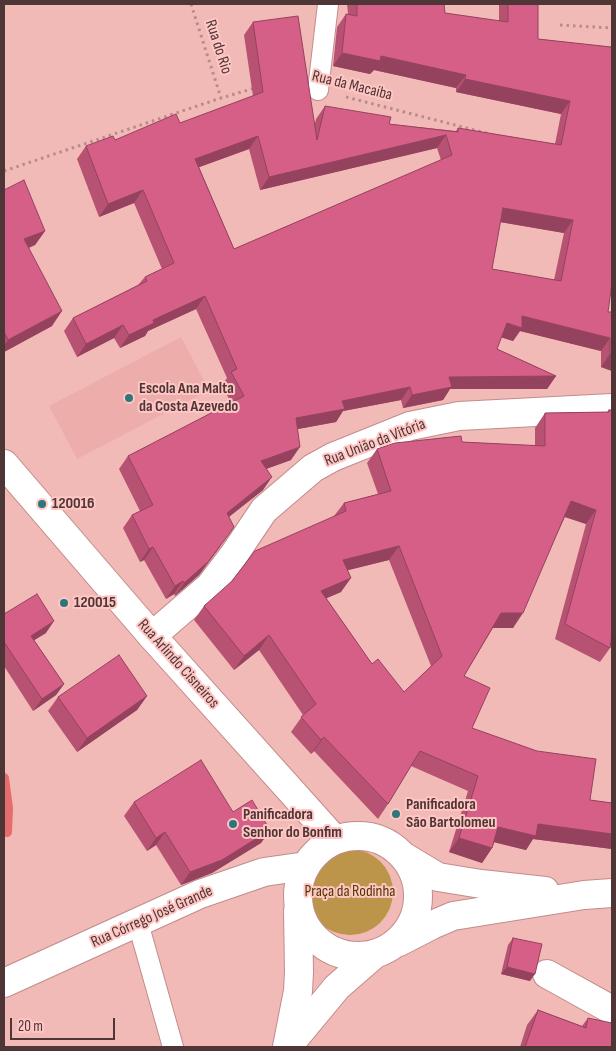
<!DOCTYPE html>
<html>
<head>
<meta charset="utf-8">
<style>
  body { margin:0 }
  #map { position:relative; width:616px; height:1051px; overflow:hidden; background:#f2bab7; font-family:"Sofia Sans Condensed",sans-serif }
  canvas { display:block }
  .frame { position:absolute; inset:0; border:5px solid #4d3635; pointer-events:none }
  .scale { position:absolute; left:10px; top:1018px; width:105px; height:22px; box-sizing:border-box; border:2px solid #4d3635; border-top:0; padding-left:6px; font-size:15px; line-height:18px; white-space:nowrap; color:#4d3635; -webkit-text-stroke:4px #ffc6c4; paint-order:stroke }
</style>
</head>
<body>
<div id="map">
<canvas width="616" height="1051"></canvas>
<div class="frame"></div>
<div class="scale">20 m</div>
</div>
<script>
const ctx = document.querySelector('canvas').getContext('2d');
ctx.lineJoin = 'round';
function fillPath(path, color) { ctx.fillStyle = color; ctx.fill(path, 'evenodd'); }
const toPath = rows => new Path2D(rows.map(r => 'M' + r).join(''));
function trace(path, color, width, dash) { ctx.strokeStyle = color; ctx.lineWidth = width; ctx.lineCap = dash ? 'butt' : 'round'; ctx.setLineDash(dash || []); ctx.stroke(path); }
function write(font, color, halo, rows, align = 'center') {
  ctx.font = font + ' "Sofia Sans Condensed",sans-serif'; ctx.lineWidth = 4; ctx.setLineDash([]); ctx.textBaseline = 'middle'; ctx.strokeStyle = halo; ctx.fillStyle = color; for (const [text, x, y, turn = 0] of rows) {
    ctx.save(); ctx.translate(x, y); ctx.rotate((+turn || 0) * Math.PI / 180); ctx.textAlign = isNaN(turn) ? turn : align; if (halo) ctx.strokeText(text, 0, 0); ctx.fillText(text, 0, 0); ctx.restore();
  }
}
fillPath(toPath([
  [181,337,209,390,77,459,49,406]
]), '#ecadab');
fillPath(toPath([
  '307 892a43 43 0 1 1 86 0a43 43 0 1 1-86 0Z'
]), '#bd954a');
trace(toPath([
  [4,778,8,808,7,832]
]), '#e76c6d', 10);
const service = toPath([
  [318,90,328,4],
  [138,923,173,1047]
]);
const minor = toPath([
  [152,636,210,586,233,556,264,510,313,468,333,457,410,426,459,416,612,408],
  [547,974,612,1010],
  [4,983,200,894,264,872,306,866]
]);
const secondary = toPath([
  [4,464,152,636,335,840],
  '298 896a60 60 0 1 1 120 0a60 60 0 1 1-120 0Z',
  [403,856,438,877,481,884,545,891],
  [399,942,432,925,453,916,584,895,612,893],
  [289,1045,337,987,375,954],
  [287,1047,298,991,299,972,298,911]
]);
trace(service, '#c18c8a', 22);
trace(minor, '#c18c8a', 30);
trace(secondary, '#c18c8a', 30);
trace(toPath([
  [191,4,221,98],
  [560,25,612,28],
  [346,97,490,134],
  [4,171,221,98,255,88]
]), '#b78b89', 3, [2.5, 4]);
trace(service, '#fff', 20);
trace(minor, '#fff', 28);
trace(secondary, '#fff', 28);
fillPath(toPath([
  [347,4,444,4,445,13,499,21,499,4,538,4,538,39,611,47,608,312,612,371,601,367,601,351,520,331,513,341,501,337,497,349,556,376,547,389,450,389,443,400,403,408,401,400,343,411,336,422,298,429,291,460,266,469,263,490,229,517,220,547,199,575,175,596,174,594,166,599,144,560,140,562,123,528,132,515,140,511,119,469,128,456,231,403,222,385,227,378,196,309,148,331,145,336,120,348,114,338,77,357,64,331,73,318,138,285,145,277,162,269,134,203,99,217,77,159,86,146,115,140,180,123,253,96,244,35,253,22,315,123,316,119,325,106,389,124,456,131,458,128,555,144,561,114,456,92,456,88,374,70,370,74,333,66,337,27,346,14,348,14],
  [437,148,441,160,234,249,199,167,249,149,260,190],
  [500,222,564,233,554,280,492,269],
  [4,190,45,231,35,245,29,248,52,326,4,352],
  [609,410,610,648,600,662,555,639,586,524,565,517,513,628,493,628,464,676,472,728,590,800,612,803,612,849,533,839,526,850,494,842,492,848,482,863,449,852,468,791,411,766,388,804,378,819,314,751,311,754,291,732,303,715,259,650,234,670,194,620,204,606,334,516,344,503,378,494,367,463,377,449,462,442,535,446,535,428,545,413,607,412],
  [389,560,431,666,404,692,372,664,326,598,341,592,347,570],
  [4,614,46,633,34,640,64,684,56,695,33,711,4,666],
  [147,696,137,710,77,752,48,711,58,697],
  [134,802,233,812,270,830,261,843,212,873,181,885,156,845,147,851,124,816],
  [513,938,530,981,501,974,508,945],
  [538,1010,582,1026,588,1018,612,1047,520,1047,527,1025]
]), '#b75273');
fillPath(toPath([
  [342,53,381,56,466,75,456,88,374,70,370,74,333,66],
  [465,79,570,101,561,114,456,92],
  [446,135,437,148,260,190,269,177],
  [258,136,249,149,186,172,195,159],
  [143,190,134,203,99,217,108,204],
  [503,208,573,220,564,233,494,221],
  [45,231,35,245,14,253,24,239],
  [205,296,196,309,148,331,145,336,120,348,129,335,153,320],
  [62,311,52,326,4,352,4,346,8,340],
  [522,316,610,338,601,351,520,331,513,341,497,336,507,323],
  [123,325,114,338,77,357,86,344],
  [610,354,612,355,612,371,601,367],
  [556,376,547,389,450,389,443,400,403,408,412,395,449,377],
  [410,387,401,400,343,411,336,422,287,431,296,418,342,401],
  [300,447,291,460,252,474,261,461],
  [272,477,263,490,217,526,227,513],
  [571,501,596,510,586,524,562,516],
  [229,534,199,575,175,596,184,583],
  [399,546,389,560,333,574,343,560],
  [153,547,144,560,140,562,149,549],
  [351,578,341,592,311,605,321,591],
  [183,581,174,594,166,599,175,586],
  [501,613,523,613,513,628,492,628],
  [54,621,46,633,23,647,31,636],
  [269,635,259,650,234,670,244,656],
  [64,684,56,695,33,711,42,699],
  [147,696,137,710,77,752,87,738],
  [324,737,314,751,311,754,321,740],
  [538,824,612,834,612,849,533,839,526,850,489,841,498,827],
  [270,830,261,843,212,873,181,885,190,872],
  [165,832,156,845,147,851,156,838],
  [459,838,492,848,482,863,449,852],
  [507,967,535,974,530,981,501,974]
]), '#95425e');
const building = toPath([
  [357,4,444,4,445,13,508,22,508,4,538,4,538,39,611,47,611,48,612,48,612,283,608,312,612,312,612,355,610,354,610,338,522,316,522,328,507,323,497,349,556,376,449,377,452,387,412,395,410,387,342,401,345,409,296,418,300,447,261,461,272,477,227,513,234,527,229,534,208,562,184,583,183,581,175,586,153,547,149,549,132,515,153,505,128,456,244,396,231,372,237,369,205,296,153,320,154,323,129,335,123,325,86,344,73,318,147,281,145,277,174,263,143,190,108,204,86,146,113,136,115,140,176,114,180,123,263,92,253,22,298,16,317,140,325,106,391,117,389,124,458,132,458,128,561,145,570,101,465,79,466,75,381,56,380,61,342,53,346,14,357,16,357,4],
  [446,135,452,155,234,249,195,159,258,136,269,177,446,135],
  [503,208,573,220,561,281,492,269,503,208],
  [24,180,45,231,24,239,62,311,8,340,4,332,4,190,24,180],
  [609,410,612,410,612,634,610,648,565,624,596,510,571,501,523,613,501,613,464,676,490,688,472,728,537,751,596,759,590,800,612,803,612,834,538,824,536,836,498,827,492,848,459,838,478,776,420,751,388,804,324,737,321,740,301,717,316,704,269,635,244,656,204,606,232,581,255,551,346,511,344,503,391,491,377,449,395,443,461,436,462,442,545,446,545,413,609,412,609,410],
  [399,546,442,656,404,692,378,659,372,664,321,591,351,578,343,560,399,546],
  [37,594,54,621,31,636,64,684,42,699,4,642,4,614,37,594],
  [119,655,147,696,87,738,58,697,119,655],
  [201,760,233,812,252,800,270,830,222,860,190,872,165,832,156,838,134,802,201,760],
  [513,938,542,944,535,974,507,967,513,938],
  [538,1010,586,1028,588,1018,612,1023,612,1047,525,1047,538,1010]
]);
fillPath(building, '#d55f86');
trace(building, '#95425e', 1);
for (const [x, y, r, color] of [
  [129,398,5,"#2d777c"],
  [42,504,5,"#2d777c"],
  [64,603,5,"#2d777c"],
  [396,814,5,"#2d777c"],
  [233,824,5,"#2d777c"]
]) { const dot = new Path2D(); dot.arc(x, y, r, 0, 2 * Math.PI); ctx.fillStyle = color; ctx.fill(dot); trace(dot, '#ffc6c4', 2); }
write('16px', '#4d3635', '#ffc6c4', [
  ["Rua do Rio",218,47,72],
  ["Rua da Macaíba",352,86,14],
  ["Rua União da Vitória",375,443,-21],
  ["Rua Arlindo Cisneiros",178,664,48],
  ["Rua Córrego José Grande",152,917,-24]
]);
write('bold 16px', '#4d3635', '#ffc6c4', [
  ["Escola Ana Malta",139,389],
  ["da Costa Azevedo",139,407],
  ["120016",52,504],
  ["120015",74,603],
  ["Panificadora",406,805],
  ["São Bartolomeu",406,823],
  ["Panificadora",243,815],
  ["Senhor do Bonfim",243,833]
], 'left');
write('16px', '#4f3700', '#ffc6c4', [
  ["Praça da Rodinha",350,892]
]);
</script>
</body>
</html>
